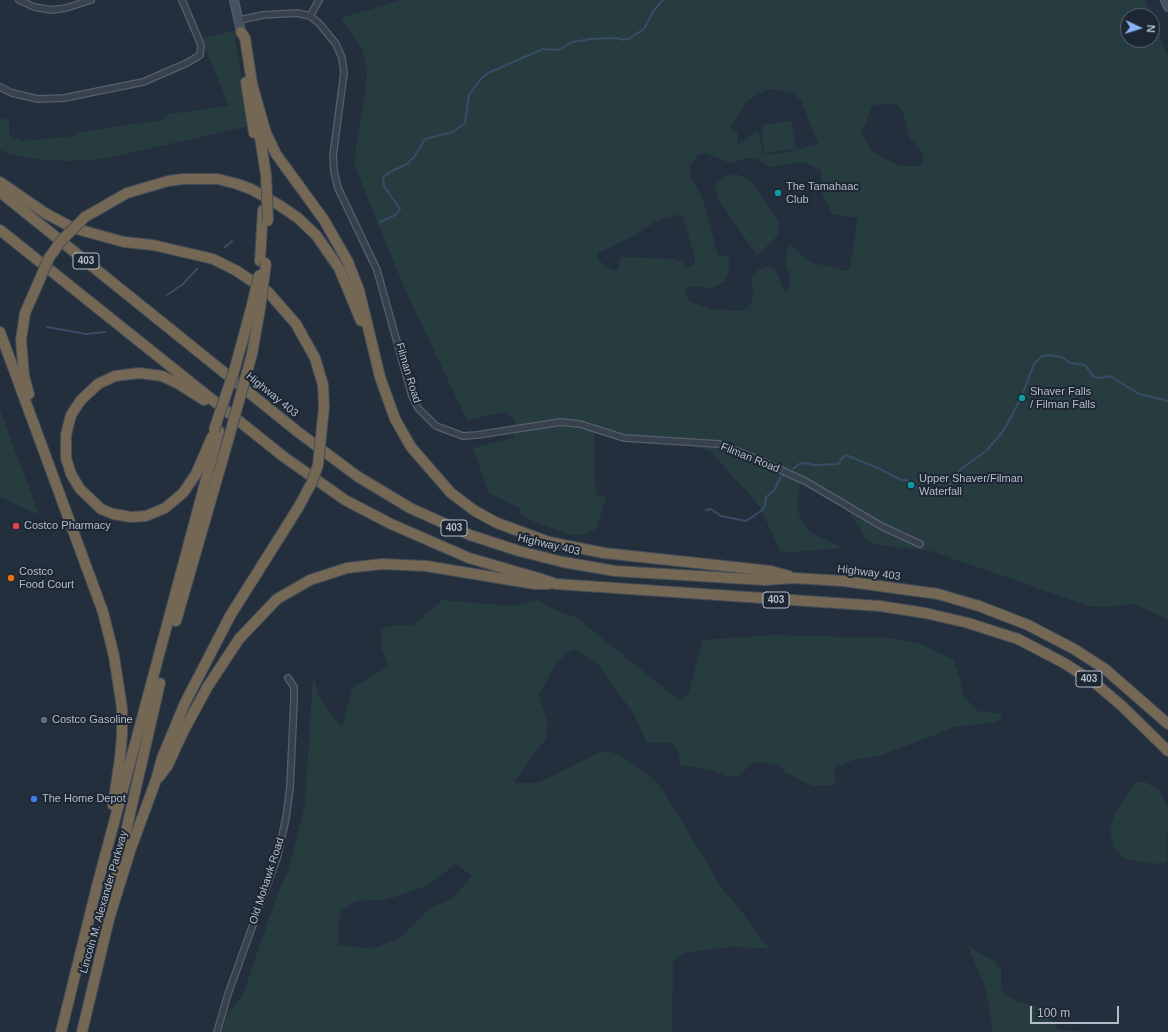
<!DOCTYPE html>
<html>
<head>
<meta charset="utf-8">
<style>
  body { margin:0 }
  #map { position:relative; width:1168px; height:1032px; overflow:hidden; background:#242f3e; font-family:Helvetica,sans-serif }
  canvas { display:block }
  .north { position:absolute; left:1120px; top:8px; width:40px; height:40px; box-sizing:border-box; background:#1d2633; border:1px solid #59626f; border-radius:50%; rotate:94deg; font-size:11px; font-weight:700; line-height:16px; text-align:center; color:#b4bcc9 }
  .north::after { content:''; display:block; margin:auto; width:14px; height:18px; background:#8ab4f8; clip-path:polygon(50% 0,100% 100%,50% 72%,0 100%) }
  .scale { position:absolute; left:1030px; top:1006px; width:89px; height:18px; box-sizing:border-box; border:2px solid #b4bcc9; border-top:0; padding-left:5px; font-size:12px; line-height:14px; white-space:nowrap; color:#b4bcc9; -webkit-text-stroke:3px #1d2633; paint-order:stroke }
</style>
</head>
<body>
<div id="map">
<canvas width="1168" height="1032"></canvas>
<div class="north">N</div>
<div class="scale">100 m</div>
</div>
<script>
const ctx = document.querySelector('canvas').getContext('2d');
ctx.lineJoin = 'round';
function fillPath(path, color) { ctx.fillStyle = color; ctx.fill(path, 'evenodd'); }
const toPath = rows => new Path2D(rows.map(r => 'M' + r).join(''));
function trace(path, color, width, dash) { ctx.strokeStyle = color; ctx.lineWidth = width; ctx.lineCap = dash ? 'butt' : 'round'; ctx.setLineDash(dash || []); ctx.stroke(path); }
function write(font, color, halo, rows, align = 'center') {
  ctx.font = font + ' Helvetica,sans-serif'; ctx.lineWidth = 4; ctx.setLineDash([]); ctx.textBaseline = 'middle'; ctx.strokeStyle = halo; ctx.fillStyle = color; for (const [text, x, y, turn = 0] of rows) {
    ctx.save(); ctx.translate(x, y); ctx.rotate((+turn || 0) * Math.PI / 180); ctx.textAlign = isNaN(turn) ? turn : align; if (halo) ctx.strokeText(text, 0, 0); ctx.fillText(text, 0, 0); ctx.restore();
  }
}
fillPath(toPath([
  [401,0,1145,0,1151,16,1128,16,1128,40,1152,40,1152,18,1168,56,1168,619,1134,604,1109,607,1089,606,931,551,879,545,867,541,844,504,805,479,800,484,797,509,801,519,811,533,844,548,781,553,759,505,709,450,660,440,623,440,594,429,594,475,597,495,606,497,597,528,583,535,570,535,535,522,519,514,521,509,489,493,473,448,514,437,515,420,506,412,467,420,407,294,355,167,356,146,365,96,367,72,363,51,341,18],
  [768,89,793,92,802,102,818,144,789,152,763,155,758,131,750,135,746,140,737,145,738,134,731,127,747,101],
  [890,104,898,106,903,112,910,138,920,149,924,158,920,166,899,166,871,151,861,131,866,123,872,105],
  [706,153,730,163,747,158,757,158,769,167,803,162,821,170,822,193,832,214,858,218,850,269,846,271,810,262,794,248,788,245,785,264,787,270,790,272,790,286,786,291,783,290,776,270,767,267,758,270,751,276,753,292,752,300,748,308,738,311,711,309,689,301,685,293,688,286,712,288,725,281,729,270,729,257,718,255,703,199,691,178,689,166,699,154],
  [676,215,683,216,695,260,694,265,688,268,683,262,674,259,621,257,617,271,611,269,598,260,598,253,634,236,658,220],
  [234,31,249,126,104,159,65,161,34,159,12,155,0,150,0,118,9,120,9,135,22,141,74,136,80,132,162,120,169,114,229,106,201,38],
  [792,121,796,149,764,153,761,125],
  [736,174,751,181,779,223,778,235,757,256,717,197,715,185,724,177],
  [0,410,39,515,0,497],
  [442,600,513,606,537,600,551,608,577,618,679,700,688,694,703,640,775,635,888,638,918,643,953,659,961,682,962,694,977,711,1003,714,997,722,955,727,879,756,853,760,838,766,834,770,836,785,813,786,785,772,779,764,754,762,738,776,728,777,710,770,680,765,679,750,671,743,646,742,635,716,597,663,576,649,567,653,555,665,539,695,548,725,546,739,526,764,514,783,537,783,551,777,598,753,607,751,620,755,649,776,661,787,724,891,739,908,760,938,769,948,729,947,684,953,677,957,673,962,672,1032,222,1032,228,1013,242,997,279,890,287,873,298,834,305,803,313,675,320,698,331,715,342,726,352,688,389,666,382,650,381,631,386,627,396,625,413,625],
  [456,864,472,876,453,898,430,908,401,937,373,949,338,945,340,912,356,901,386,900,424,887],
  [1135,782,1145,782,1160,791,1168,809,1167,862,1152,864,1123,858,1113,846,1110,828,1114,816],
  [968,946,996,962,1001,969,1001,989,1005,994,1017,1001,1043,1008,1059,1030,1091,1032,993,1032,986,989]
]), '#263c3f');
trace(toPath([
  [380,222,397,214,400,209,384,186,383,178,388,173,407,164,415,156,425,139,453,132,465,123,469,95,480,80,488,73,543,49,558,50,572,42,591,39,616,38,624,40,630,38,644,29,654,10,663,0],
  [225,247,232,241],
  [167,295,183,284,197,269],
  [47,327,86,334,105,332],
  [793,469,799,464,806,463,814,465,838,464,842,458,846,455,880,469,901,480,907,480,922,492,934,496,948,487,961,469,986,451,1004,430,1021,398,1034,364,1042,356,1049,355,1062,357,1070,363,1085,365,1093,376,1098,378,1110,376,1139,394,1168,401],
  [706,510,711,509,721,516,746,521,761,511,765,506,766,497,774,491,780,478,785,475]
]), '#394c67', 2);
const minor = toPath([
  [19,0,34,7,51,10,66,8,91,0],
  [310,16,319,0],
  [239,20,263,15,297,13,310,16,319,23,336,44,342,58,344,73,333,156,334,171,338,188,377,270,412,396,418,408,436,426,463,436,477,435,561,422,580,424,624,438,719,444,757,459,805,481,883,527,920,544],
  [0,87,12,93,38,99,64,98,143,82,187,63,200,55,201,45,182,0],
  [217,1032,228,994,277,858,286,818,290,788,294,701,294,687,288,678]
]);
const secondary = toPath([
  [234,0,241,32],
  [1165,0,1168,7]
]);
const motorway = toPath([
  [241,32,245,38,253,90],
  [246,82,254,133],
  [252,84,266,133,276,154,324,220,348,262,359,290,380,377,395,419,411,447,451,493,475,511,497,523,549,542,604,553,771,571,789,576],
  [258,124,266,175],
  [0,182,45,213,73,228,124,242,153,245,213,259,237,271,268,292,296,324,315,358,323,385,324,407],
  [0,192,298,432,357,476,410,508,470,535,519,551,563,562,615,571,765,580,794,578,843,581,938,594,979,606,1028,625,1074,649,1105,669,1168,724],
  [85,217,127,193,168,181,183,179,218,179,237,184,251,189,279,205,298,218,316,235,339,268,361,321],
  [0,230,284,457,345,500,391,524,469,558,538,578,556,584,880,606,925,613,968,623,1018,639,1064,663,1095,683,1122,706,1168,751],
  [260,261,263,210],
  [0,332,103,612,114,656,122,708,122,735,120,759,113,805],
  [252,354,260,309],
  [235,368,252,305],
  [29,394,24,376,21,340,25,313,36,288],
  [204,400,177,383,162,376,139,373,115,376,98,384,81,400,71,415,66,435,66,458,71,474,80,489,101,509,113,514,131,517,146,516,165,508,183,493,196,474,212,437],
  [176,621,229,437],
  [159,777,168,765,183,732,208,686,239,639,277,599,310,580,347,568,382,564,426,566,535,584,549,584],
  [110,901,160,683],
  [61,1032,97,886,219,431],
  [82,1032,109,919,130,851,156,780,162,758,185,703,230,616,298,508]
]);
trace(minor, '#565f6c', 8);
trace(secondary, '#565f6c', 10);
trace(motorway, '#434c59', 12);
trace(minor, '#38414e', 5.5);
trace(secondary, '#465061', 8);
trace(motorway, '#746855', 10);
const motorwayBridge = toPath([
  [266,175,268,221],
  [36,288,49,258,61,241,85,217],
  [252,305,259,275],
  [260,309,266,263],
  [214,430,235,368],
  [229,437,252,354],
  [298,508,312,482,318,465,324,407]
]);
trace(motorwayBridge, '#434c59', 12, []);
trace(motorwayBridge, '#746855', 10);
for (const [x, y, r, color] of [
  [778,193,4,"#0f9aa8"],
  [1022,398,4,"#0f9aa8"],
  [911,485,4,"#0f9aa8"],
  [16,526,4,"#e0444e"],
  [11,578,4,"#e8710a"],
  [44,720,4,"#5c6f8a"],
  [34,799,4,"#3f7fe0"]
]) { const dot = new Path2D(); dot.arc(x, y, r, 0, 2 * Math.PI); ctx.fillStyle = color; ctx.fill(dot); trace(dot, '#1d2633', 1.5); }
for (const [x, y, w] of [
  [86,261,26],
  [454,528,26],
  [776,600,26],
  [1089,679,26]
]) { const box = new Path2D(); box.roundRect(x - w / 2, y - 8, w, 16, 3); ctx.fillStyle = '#1d2633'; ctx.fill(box); trace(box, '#b4bcc9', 1); }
write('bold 10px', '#b4bcc9', null, [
  ["403",86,261],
  ["403",454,528],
  ["403",776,600],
  ["403",1089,679]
]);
write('11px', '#b4bcc9', '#1d2633', [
  ["The Tamahaac",786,187],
  ["Club",786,200],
  ["Shaver Falls",1030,392],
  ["/ Filman Falls",1030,405],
  ["Upper Shaver/Filman",919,479],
  ["Waterfall",919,492],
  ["Costco Pharmacy",24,526],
  ["Costco",19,572],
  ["Food Court",19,585],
  ["Costco Gasoline",52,720],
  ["The Home Depot",42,799]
], 'left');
write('11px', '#b4bcc9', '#1d2633', [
  ["Filman Road",408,373,73],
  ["Highway 403",272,395,39],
  ["Filman Road",750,458,22],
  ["Highway 403",549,545,13],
  ["Highway 403",869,573,7],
  ["Old Mohawk Road",267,881,-72],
  ["Lincoln M. Alexander Parkway",104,902,-74]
]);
</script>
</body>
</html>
